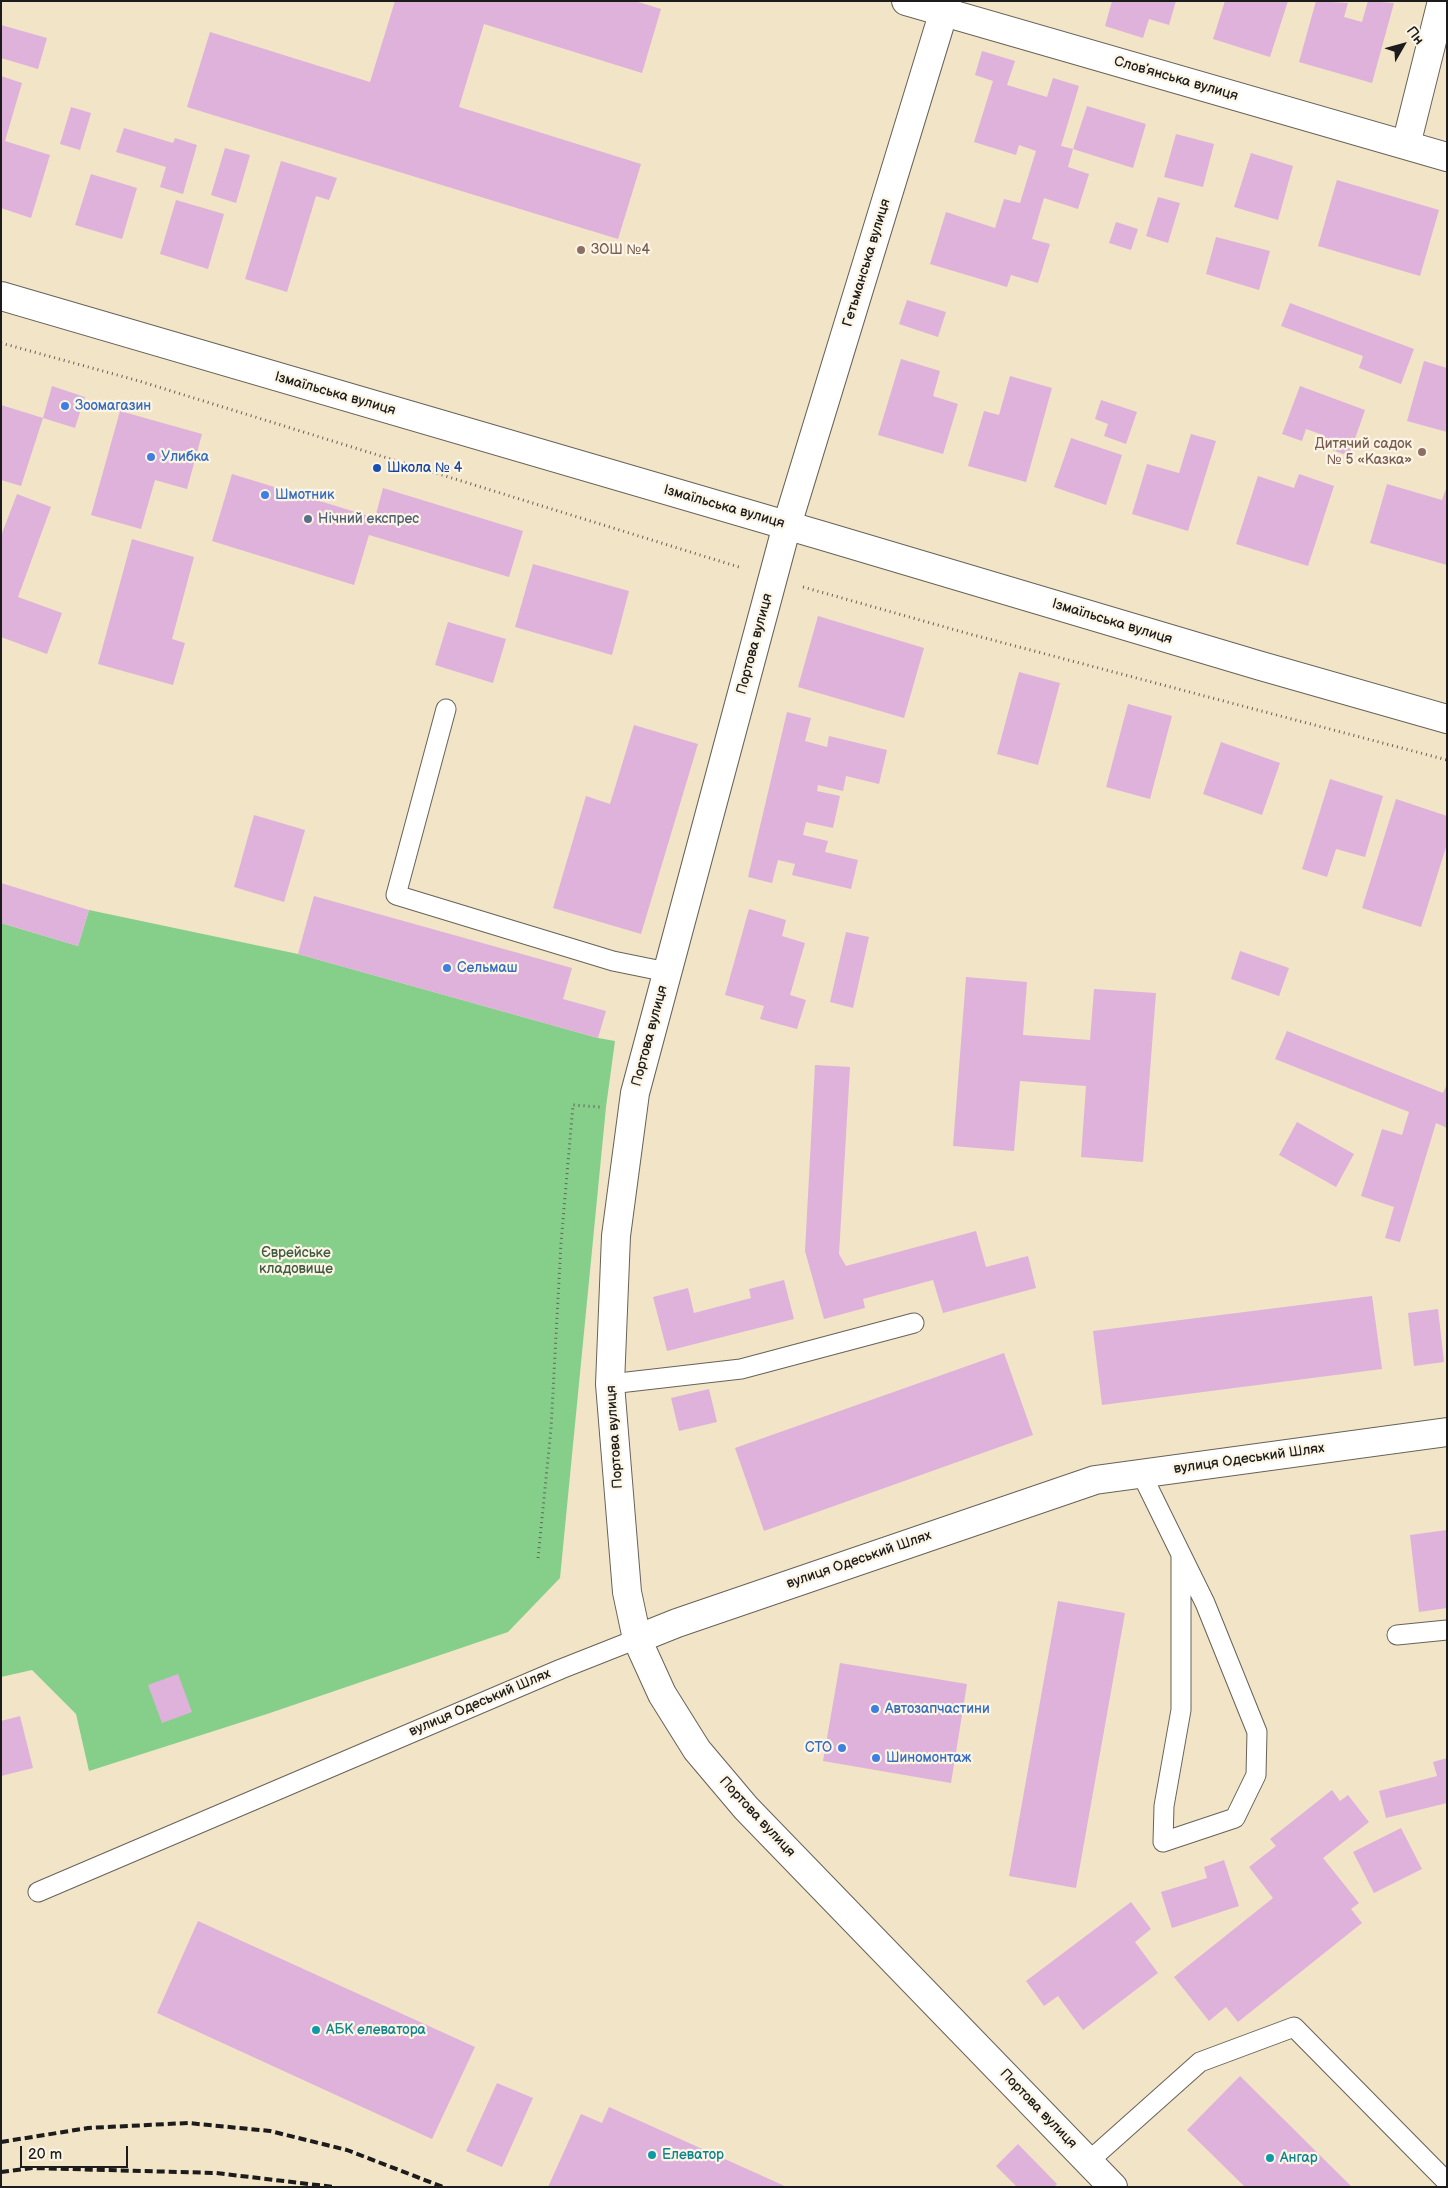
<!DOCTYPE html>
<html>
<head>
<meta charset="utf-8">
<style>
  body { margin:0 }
  #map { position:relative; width:1448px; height:2188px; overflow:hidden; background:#f2e4c7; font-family:"Balsamiq Sans",sans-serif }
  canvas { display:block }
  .frame { position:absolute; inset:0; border:2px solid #1c1c1c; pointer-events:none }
  .north { position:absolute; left:1378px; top:20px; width:50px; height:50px; -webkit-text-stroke:4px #fcf5e5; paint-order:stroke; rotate:52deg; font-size:14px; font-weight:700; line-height:20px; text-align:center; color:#1c1c1c }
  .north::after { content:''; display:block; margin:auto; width:18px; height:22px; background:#1c1c1c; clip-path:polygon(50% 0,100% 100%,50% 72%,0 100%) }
  .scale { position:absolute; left:20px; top:2146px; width:108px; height:22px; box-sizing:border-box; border:2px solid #1c1c1c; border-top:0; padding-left:6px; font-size:15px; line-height:18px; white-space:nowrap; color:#1c1c1c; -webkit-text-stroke:4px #fcf5e5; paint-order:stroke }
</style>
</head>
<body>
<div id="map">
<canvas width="1448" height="2188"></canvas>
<div class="frame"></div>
<div class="north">Пн</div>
<div class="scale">20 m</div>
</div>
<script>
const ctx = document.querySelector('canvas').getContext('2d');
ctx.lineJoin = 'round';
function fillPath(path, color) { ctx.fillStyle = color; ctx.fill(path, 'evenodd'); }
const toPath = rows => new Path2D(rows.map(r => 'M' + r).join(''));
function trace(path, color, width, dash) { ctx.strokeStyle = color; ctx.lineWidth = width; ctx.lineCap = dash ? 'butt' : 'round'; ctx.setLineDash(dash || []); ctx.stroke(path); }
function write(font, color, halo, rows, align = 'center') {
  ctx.font = font + ' "Balsamiq Sans",sans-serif'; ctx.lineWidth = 4.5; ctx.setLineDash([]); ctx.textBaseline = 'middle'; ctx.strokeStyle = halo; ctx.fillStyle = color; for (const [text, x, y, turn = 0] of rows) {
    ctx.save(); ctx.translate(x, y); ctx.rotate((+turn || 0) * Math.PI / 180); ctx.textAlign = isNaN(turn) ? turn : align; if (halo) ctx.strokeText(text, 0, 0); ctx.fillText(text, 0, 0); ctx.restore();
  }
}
fillPath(toPath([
  [89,910,298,954,598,1038,615,1041,606,1107,560,1578,508,1632,267,1714,89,1771,76,1714,32,1670,1,1677,1,923,78,946]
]), '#86cf8b');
fillPath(toPath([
  [395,1,635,1,661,9,642,73,484,24,459,107,641,164,618,239,187,107,210,32,370,82],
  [1112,1,1176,1,1169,25,1149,19,1143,38,1105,26],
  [1225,1,1288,1,1270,57,1213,39],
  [1316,1,1348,3,1344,17,1362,22,1368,1,1394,3,1372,83,1299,62],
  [1,25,47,38,38,69,1,58],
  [982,51,1015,61,1007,85,1047,97,1053,78,1079,86,1061,146,1073,149,1068,167,1089,174,1078,209,1044,198,1032,239,1050,244,1038,283,1011,275,1007,287,930,264,946,212,995,228,1004,199,1020,203,1036,151,1019,145,1016,155,974,142,993,81,975,75],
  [1,76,22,83,5,141,50,155,31,218,1,208],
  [1087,106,1146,124,1133,168,1073,149],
  [71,107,91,113,80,150,60,144],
  [124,128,173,143,175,138,197,145,183,194,160,187,166,167,116,152],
  [1176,134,1214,144,1203,187,1164,177],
  [225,148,250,155,236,203,211,195],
  [1251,153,1293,166,1278,220,1234,207],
  [281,161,337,178,329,200,316,196,287,292,245,279],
  [91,174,137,188,122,239,75,225],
  [1337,180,1439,210,1420,276,1318,246],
  [1158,197,1180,203,1168,243,1146,236],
  [176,200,224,214,208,269,160,254],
  [1116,222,1138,229,1131,250,1109,243],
  [1216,237,1270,251,1259,290,1206,274],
  [907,300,946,312,938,337,899,324],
  [1290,303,1414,349,1401,384,1359,368,1363,356,1281,326],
  [901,359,940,371,933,396,958,404,943,454,878,435],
  [1424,361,1447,368,1447,432,1407,421],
  [1010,376,1052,388,1026,482,968,466,984,411,999,415],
  [52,386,85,397,75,428,43,418],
  [1300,386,1365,410,1349,456,1319,445,1323,435,1306,429,1302,441,1282,434],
  [1101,400,1137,412,1126,444,1104,436,1108,424,1095,419],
  [1,405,43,418,21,486,1,480],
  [120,411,202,434,187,489,155,480,141,529,91,515],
  [1191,434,1216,441,1188,531,1132,514,1147,464,1179,473],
  [1071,438,1122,455,1106,505,1054,487],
  [232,474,375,518,383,488,523,531,509,577,369,535,354,585,212,541],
  [1299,474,1334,486,1308,566,1236,544,1258,476,1294,488],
  [1387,484,1442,500,1447,486,1447,565,1370,543],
  [17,494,51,507,18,597,62,613,47,654,1,637,1,536],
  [132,539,194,557,172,639,185,643,173,685,98,664],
  [533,564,629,591,612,655,515,627],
  [818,616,924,648,904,718,798,687],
  [448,622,506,639,493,683,435,665],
  [1019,672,1060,683,1038,765,997,754],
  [1128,704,1172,716,1150,799,1106,787],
  [787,712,811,718,805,741,827,747,829,736,887,750,879,784,846,776,843,791,818,785,817,791,840,796,833,828,806,822,803,835,828,841,825,852,858,860,851,889,792,875,795,864,778,860,772,883,748,877],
  [634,725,698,744,641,934,553,908,586,796,610,804],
  [1221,742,1280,763,1262,815,1203,794],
  [1330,779,1383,796,1365,857,1336,849,1327,877,1302,869],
  [1396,799,1447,816,1447,844,1421,927,1362,908],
  [254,815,305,830,284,902,234,887],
  [1,883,89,910,78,946,1,923],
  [314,896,572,968,563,999,606,1011,598,1038,298,954],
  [749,909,786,920,782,936,805,943,790,995,806,1000,797,1029,760,1019,764,1006,725,995],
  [846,932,869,937,853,1008,830,1002],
  [1240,951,1289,968,1279,996,1231,979],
  [966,977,1027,982,1023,1035,1090,1040,1094,989,1156,993,1143,1162,1081,1157,1086,1086,1020,1081,1014,1151,953,1146],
  [1287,1031,1443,1093,1447,1084,1447,1128,1436,1123,1400,1242,1385,1238,1394,1207,1361,1196,1382,1129,1402,1135,1409,1112,1275,1059],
  [815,1065,850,1067,839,1254,846,1266,976,1231,986,1267,1028,1256,1036,1288,943,1313,933,1280,863,1299,865,1308,824,1319,805,1251],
  [1297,1122,1354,1154,1336,1187,1279,1155],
  [784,1280,794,1319,667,1351,653,1297,688,1288,694,1313,751,1298,749,1289],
  [1372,1296,1382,1369,1102,1405,1093,1331],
  [1438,1309,1444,1362,1414,1366,1408,1313],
  [1004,1353,1033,1435,764,1531,735,1448],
  [709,1389,717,1422,679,1431,671,1398],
  [1447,1530,1447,1608,1419,1612,1410,1535],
  [1058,1601,1125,1613,1076,1888,1009,1876],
  [840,1663,967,1684,951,1783,823,1761],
  [178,1674,192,1712,162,1723,148,1685],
  [20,1716,33,1768,1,1776,1,1721],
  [1447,1758,1447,1803,1386,1818,1379,1791,1437,1776,1433,1762],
  [1332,1790,1340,1801,1348,1795,1369,1822,1323,1858,1359,1903,1351,1909,1362,1923,1238,2022,1226,2007,1209,2021,1174,1977,1273,1898,1249,1867,1276,1846,1270,1839],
  [1401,1828,1422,1869,1374,1893,1353,1852],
  [1224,1860,1239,1906,1172,1928,1161,1892,1207,1878,1204,1867],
  [1131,1902,1151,1929,1135,1942,1158,1973,1083,2030,1058,1996,1044,2006,1026,1981],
  [198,1921,475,2047,432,2139,157,2013],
  [1240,2076,1352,2187,1245,2187,1187,2130],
  [497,2083,533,2098,502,2167,466,2151],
  [609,2107,787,2187,548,2187,581,2114,602,2123],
  [1018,2144,1057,2184,1054,2187,1017,2187,996,2166]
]), '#deb2db');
const lane = toPath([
  [446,709,396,895,613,961,667,972],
  [610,1384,741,1369,914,1323],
  [1141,1473,1205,1603,1257,1732,1256,1775,1235,1818,1163,1842,1164,1806,1181,1710,1181,1555],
  [1397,1635,1447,1630],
  [38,1892,561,1669,637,1639],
  [1089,2161,1200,2062,1294,2027,1445,2180]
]);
const street = toPath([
  [906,1,1447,157],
  [1406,145,1442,1],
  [787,525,947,1],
  [637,1639,677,1623,1095,1480,1447,1432]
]);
const secondary = toPath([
  [787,525,635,1093,616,1236,610,1384,627,1592,637,1639,662,1694,697,1750,746,1808,1113,2187]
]);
const primary = toPath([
  [1,296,820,535,1261,666,1447,719]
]);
trace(lane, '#676258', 21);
trace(street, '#676258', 30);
trace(secondary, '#676258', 30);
trace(primary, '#676258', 30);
trace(toPath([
  [1,343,139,381,742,568],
  [803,587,966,633,1447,760],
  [538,1558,551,1429,561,1243,573,1105,600,1107]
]), '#676258', 3, [1, 4]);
trace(lane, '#fff', 19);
trace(street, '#fff', 28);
trace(secondary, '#fff', 28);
trace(primary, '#fff', 28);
trace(toPath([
  [1,2142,88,2128,188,2123,270,2131,347,2150,443,2187],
  [1,2172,32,2168,216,2173,334,2187]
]), '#1c1c1c', 4, [8, 4]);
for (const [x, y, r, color] of [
  [581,250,5,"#8d6e63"],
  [65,406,5,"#3f7fe0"],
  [1422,452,5,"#8d6e63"],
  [151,457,5,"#3f7fe0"],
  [377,468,5,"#1a4fb4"],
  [265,495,5,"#3f7fe0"],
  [308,519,5,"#5c6f8a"],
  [447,968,5,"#3f7fe0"],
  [875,1709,5,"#3f7fe0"],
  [842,1748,5,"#3f7fe0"],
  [876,1758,5,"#3f7fe0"],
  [316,2030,5,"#0f9aa8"],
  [652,2155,5,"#0f9aa8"],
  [1270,2158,5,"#0f9aa8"]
]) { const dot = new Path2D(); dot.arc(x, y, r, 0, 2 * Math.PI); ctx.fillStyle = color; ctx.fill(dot); trace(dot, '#fcf5e5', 2); }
write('14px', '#1c1c1c', '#fcf5e5', [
  ["Словʼянська вулиця",1176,79,16],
  ["Гетьманська вулиця",867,263,-73],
  ["Ізмаїльська вулиця",335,394,16],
  ["Ізмаїльська вулиця",724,507,16],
  ["Ізмаїльська вулиця",1112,622,17],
  ["Портова вулиця",755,644,-75],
  ["Портова вулиця",650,1036,-75],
  ["Портова вулиця",615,1437,-94],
  ["вулиця Одеський Шлях",1249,1459,-8],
  ["вулиця Одеський Шлях",859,1560,-19],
  ["вулиця Одеський Шлях",480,1703,-23],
  ["Портова вулиця",757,1817,47],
  ["Портова вулиця",1038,2109,46]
]);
write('14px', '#785e54', '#fcf5e5', [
  ["ЗОШ №4",591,250],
  ["Дитячий садок",1412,444,"right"],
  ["№ 5 «Казка»",1412,460,"right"]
], 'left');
write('14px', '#366cbe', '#fcf5e5', [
  ["Зоомагазин",75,406],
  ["Улибка",161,457],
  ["Шмотник",275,495],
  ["Сельмаш",457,968],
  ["Автозапчастини",885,1709],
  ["СТО",832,1748,"right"],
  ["Шиномонтаж",886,1758]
], 'left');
write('14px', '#164399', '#fcf5e5', [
  ["Школа № 4",387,468]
], 'left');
write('14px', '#4e5e75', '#fcf5e5', [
  ["Нічний експрес",318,519]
], 'left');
write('14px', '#415b43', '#fcf5e5', [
  ["Єврейське",296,1253],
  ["кладовище",296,1269]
]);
write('14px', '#0d838f', '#fcf5e5', [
  ["АБК елеватора",326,2030],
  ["Елеватор",662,2155],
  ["Ангар",1280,2158]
], 'left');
</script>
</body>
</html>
